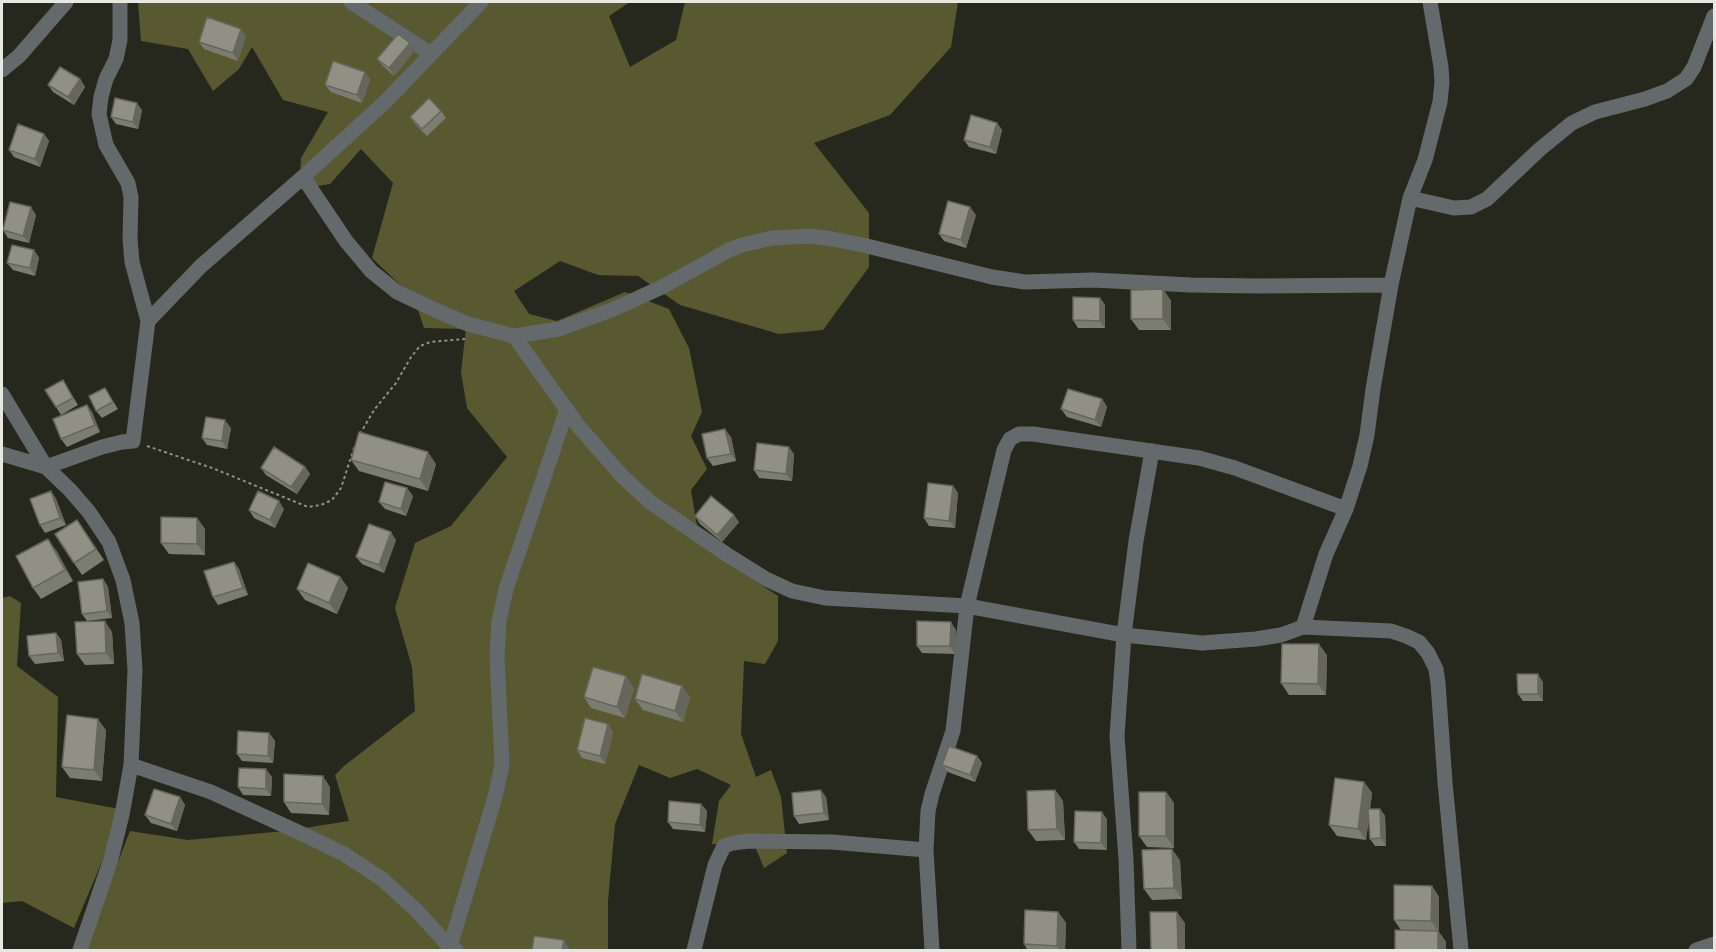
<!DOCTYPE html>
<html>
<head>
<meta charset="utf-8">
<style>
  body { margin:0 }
  #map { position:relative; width:1716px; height:952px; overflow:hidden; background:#27281d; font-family:"Source Sans 3",sans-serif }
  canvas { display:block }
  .frame { position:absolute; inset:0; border:3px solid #e7e8e1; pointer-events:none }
</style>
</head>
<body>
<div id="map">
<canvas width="1716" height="952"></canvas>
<div class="frame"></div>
</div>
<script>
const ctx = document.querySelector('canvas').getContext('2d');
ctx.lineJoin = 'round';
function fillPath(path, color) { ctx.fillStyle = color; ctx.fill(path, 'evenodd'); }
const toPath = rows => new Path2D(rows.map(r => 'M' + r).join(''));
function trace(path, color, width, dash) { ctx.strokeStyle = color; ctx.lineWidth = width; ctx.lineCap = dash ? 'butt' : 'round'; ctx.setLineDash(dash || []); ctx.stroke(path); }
fillPath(toPath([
  [138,2,630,2,609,16,630,67,676,40,685,2,958,2,951,47,890,115,814,143,869,213,869,267,823,330,779,334,680,305,638,276,598,275,560,261,514,291,529,314,557,321,625,292,669,309,689,348,702,412,691,436,707,469,691,490,699,538,746,575,778,596,778,641,765,664,744,661,741,734,756,777,771,770,781,797,787,853,764,868,754,844,712,844,719,801,731,785,697,769,670,778,639,765,615,824,608,901,608,950,84,950,130,831,188,840,285,831,349,821,335,775,344,766,415,711,412,667,395,608,415,543,451,526,507,457,467,408,461,372,466,329,424,328,414,298,372,258,393,183,361,149,330,184,299,189,301,158,328,112,283,100,252,47,239,69,213,91,188,49,141,41],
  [10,596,21,603,17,666,58,697,56,797,119,809,106,852,74,928,22,901,2,903,2,598]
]), '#595931');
trace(toPath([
  [360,434,374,410,396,383,411,357,420,346,430,342,465,339],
  [147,446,212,468,308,507,321,505,332,500,341,488,355,445]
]), '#8f9088', 2, [3, 3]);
trace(toPath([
  [351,2,431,54],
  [2,70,19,56,66,2],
  [303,177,346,241,371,271,397,292,435,310,468,324,514,336,559,329,614,309,662,287,729,250,742,245,772,238,811,236,832,239,863,245,992,277,1025,282,1093,280,1191,285,1258,286,1391,285],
  [1410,198,1454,208,1471,207,1487,199,1540,149,1572,123,1595,112,1645,99,1667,91,1686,79,1694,67,1714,16],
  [148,321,201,266,303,177,386,101,481,2],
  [514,336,579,427,622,476,650,502,726,554,766,579,792,591,825,598,967,606,1124,635,1202,643,1256,639,1281,635,1303,627,1391,631,1406,636,1419,642,1428,653,1436,669,1438,683,1445,782,1461,950],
  [2,394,46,467,102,447,122,442,133,441,148,321,132,262,130,239,131,197,128,183,106,145,99,114,101,97,106,79,116,59,120,40,120,2],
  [2,454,46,467,70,490,89,512,109,542,123,580,132,623,135,670,131,765,122,815,111,859,80,950],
  [1303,627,1326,554,1346,509,1360,466,1367,435,1373,389,1391,285,1410,198,1425,160,1440,102,1442,82,1441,67,1430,2],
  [131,765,211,792,309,837,344,854,382,879,416,910,450,947,456,950],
  [449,950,495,797,502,765,497,656,499,621,506,589,567,409],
  [694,950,715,865,724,846,733,843,748,841,832,842,926,850],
  [932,950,926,850,928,811,932,794,953,731,967,606,1004,450,1010,439,1019,434,1033,434,1199,458,1235,468,1346,509],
  [1129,950,1126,859,1117,736,1124,635,1136,541,1152,451],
  [1696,950,1714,944]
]), '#64696c', 15);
fillPath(toPath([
  [246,36,238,61,204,49,199,42],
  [415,50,394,76,383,66,377,59],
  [80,79,85,87,74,105,53,92,48,85],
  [370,79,362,103,331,92,325,85],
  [142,110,138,129,116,124,111,117],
  [441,111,446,118,427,136,415,124,410,117],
  [997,123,1002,130,996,154,969,147,964,140],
  [44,134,49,141,40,167,14,157,9,150],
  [36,215,29,243,8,238,3,230],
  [976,215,966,248,944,241,939,234],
  [34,250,39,258,35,276,13,270,7,263],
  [1163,289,1171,301,1171,330,1139,330,1131,319],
  [1100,298,1105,305,1105,328,1078,328,1073,320],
  [63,380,78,405,61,415,56,407],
  [105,388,118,409,102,418,96,411],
  [1102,399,1107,407,1101,427,1067,417,1061,409],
  [87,405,92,412,100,432,67,447,61,439],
  [231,428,227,449,207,445,202,438],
  [731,437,736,461,713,466,707,458],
  [794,454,792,481,759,478,754,470],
  [351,460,436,464,428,491,359,471],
  [305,467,310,474,297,494,266,475,261,468],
  [953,486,958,493,955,528,929,526,924,518],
  [51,491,56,499,66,525,45,533,40,525],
  [413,496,406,516,385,509,379,502],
  [284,509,275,528,254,518,249,510],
  [695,516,739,522,722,542,700,524],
  [197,518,205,529,205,555,169,554,161,543],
  [77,520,104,560,82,575,74,563],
  [396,540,384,573,362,564,356,557],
  [56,550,73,581,41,599,33,588],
  [234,562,239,569,248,595,218,605,213,597],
  [340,577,348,588,337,614,305,600,297,589],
  [103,579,108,587,112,618,87,621,82,614],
  [956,630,955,654,922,653,917,646],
  [112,632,114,664,85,665,77,654],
  [56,633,61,640,64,661,35,664,29,656],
  [1327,655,1326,695,1289,695,1281,683],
  [1543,682,1543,701,1523,701,1518,694],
  [634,688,625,718,591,708,584,697],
  [690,697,683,722,643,710,635,699],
  [106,730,102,781,70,778,62,767],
  [613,732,605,764,582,758,577,750],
  [269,733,275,741,273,763,242,761,237,754],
  [977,756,982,763,975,782,948,772,942,765],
  [272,777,271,796,243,795,238,787],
  [1364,782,1372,793,1370,809,1380,809,1385,816,1386,846,1375,846,1370,839,1369,818,1366,840,1337,836,1329,825],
  [330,787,329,815,291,813,284,802],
  [1055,790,1063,801,1065,840,1036,841,1028,830],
  [1166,792,1174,803,1174,848,1147,847,1139,836],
  [180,797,185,805,177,831,151,823,145,815],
  [826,797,829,820,799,824,794,816],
  [701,804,707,811,705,832,673,829,668,822],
  [1107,819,1107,850,1079,849,1074,842],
  [1180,860,1182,899,1152,900,1144,889],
  [1432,886,1439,897,1439,932,1446,942,1401,930,1394,920],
  [1058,912,1066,923,1065,951,1028,951,1024,944]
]), '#7c7d72');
fillPath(toPath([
  [241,29,246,36,238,61,233,53],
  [410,43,415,50,394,76,389,68],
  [365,72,370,79,362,103,357,95],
  [80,79,85,87,74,105,68,97],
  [137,103,142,110,138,129,133,122],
  [997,123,1002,130,996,154,990,147],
  [44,134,49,141,40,167,35,159],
  [31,207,36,215,29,243,23,236],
  [970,207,976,215,966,248,961,240],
  [34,250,39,258,35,276,30,268],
  [1163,289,1171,301,1171,330,1163,319],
  [1100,298,1105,305,1105,328,1100,321],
  [1102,399,1107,407,1101,427,1095,420],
  [87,405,92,412,100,432,95,425],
  [225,420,231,428,227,449,222,441],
  [725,429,731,437,736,461,731,454],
  [789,447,794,454,792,481,786,474],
  [428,452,436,464,428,491,420,479],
  [305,467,310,474,297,494,291,487],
  [953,486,958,493,955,528,949,521],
  [407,488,413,496,406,516,401,509],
  [51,491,56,499,66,525,60,518],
  [279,501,284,509,275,528,270,520],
  [734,515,739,522,722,542,717,535],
  [197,518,205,529,205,555,197,544],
  [391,532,396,540,384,573,379,565],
  [48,539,56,550,73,581,65,570],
  [234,562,239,569,248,595,243,588],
  [340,577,348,588,337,614,329,603],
  [103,579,108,587,112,618,107,611],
  [105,621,112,632,114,664,106,653],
  [951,622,956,630,955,654,950,646],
  [56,633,61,640,64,661,58,653],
  [1319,644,1327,655,1326,695,1318,684],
  [1538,674,1543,682,1543,701,1538,694],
  [626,676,634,688,625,718,617,707],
  [682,686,690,697,683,722,675,711],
  [98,719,106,730,102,781,94,770],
  [608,724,613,732,605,764,600,756],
  [269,733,275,741,273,763,268,756],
  [977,756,982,763,975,782,970,775],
  [266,769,272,777,271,796,266,789],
  [323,776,330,787,329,815,322,804],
  [1364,782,1372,793,1366,840,1358,829],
  [821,790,826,797,829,820,824,813],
  [1055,790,1063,801,1065,840,1057,829],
  [1166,792,1174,803,1174,848,1166,836],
  [180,797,185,805,177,831,171,824],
  [701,804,707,811,705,832,700,825],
  [1380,809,1385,816,1386,846,1381,838],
  [1102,812,1107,819,1107,850,1101,843],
  [1172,849,1180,860,1182,899,1174,888],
  [1432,886,1439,897,1439,932,1431,921],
  [1058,912,1066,923,1065,951,1060,951,1057,946],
  [1177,912,1185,923,1185,951,1178,950],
  [1438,931,1446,942,1446,951,1438,951],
  [564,940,569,948,569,951,562,951]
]), '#65665c');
const building = toPath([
  [207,17,241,29,233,53,199,42,207,17],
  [398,34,410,43,389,68,377,59,398,34],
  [333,61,365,72,357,95,325,85,333,61],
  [60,67,80,79,68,97,48,85,60,67],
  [115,98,137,103,133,122,111,117,115,98],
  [429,98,441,111,422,129,410,117,429,98],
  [971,115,997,123,990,147,964,140,971,115],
  [18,124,44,134,35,159,9,150,18,124],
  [948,201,970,207,961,240,939,234,948,201],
  [10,202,31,207,23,236,3,230,10,202],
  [12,245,34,250,30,268,7,263,12,245],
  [1163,289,1163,319,1131,319,1131,290,1163,289],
  [1073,297,1100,298,1100,321,1073,320,1073,297],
  [63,380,73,398,56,407,45,390,63,380],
  [105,388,113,402,96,411,89,396,105,388],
  [1068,389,1102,399,1095,420,1061,409,1068,389],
  [87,405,95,425,61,439,53,419,87,405],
  [206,417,225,420,222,441,202,438,206,417],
  [725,429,731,454,707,458,702,434,725,429],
  [359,432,428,452,420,479,351,460,359,432],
  [757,443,789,447,786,474,754,470,757,443],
  [274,447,305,467,291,487,261,468,274,447],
  [385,482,407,488,401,509,379,502,385,482],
  [928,483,953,486,949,521,924,518,928,483],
  [51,491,60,518,40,525,30,499,51,491],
  [258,491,279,501,270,520,249,510,258,491],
  [711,496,734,515,717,535,695,516,711,496],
  [161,517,197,518,197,544,161,543,161,517],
  [77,520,96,549,74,563,55,534,77,520],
  [369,524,391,532,379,565,356,557,369,524],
  [48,539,65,570,33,588,16,556,48,539],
  [234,562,243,588,213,597,204,571,234,562],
  [308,563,340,577,329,603,297,589,308,563],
  [103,579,107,611,82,614,78,582,103,579],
  [105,621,106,653,77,654,75,622,105,621],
  [917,621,951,622,950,646,917,646,917,621],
  [56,633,58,653,29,656,27,636,56,633],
  [1282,644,1319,644,1318,684,1281,683,1282,644],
  [593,667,626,676,617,707,584,697,593,667],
  [642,674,682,686,675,711,635,699,642,674],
  [1517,674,1538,674,1538,694,1518,694,1517,674],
  [67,715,98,719,94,770,62,767,67,715],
  [585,718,608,724,600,756,577,750,585,718],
  [238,731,269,733,268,756,237,754,238,731],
  [949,746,977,756,970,775,942,765,949,746],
  [239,768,266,769,266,789,238,787,239,768],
  [284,774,323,776,322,804,284,802,284,774],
  [1335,778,1364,782,1358,829,1329,825,1335,778],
  [154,789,180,797,171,824,145,815,154,789],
  [821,790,824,813,794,816,792,793,821,790],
  [1055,790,1057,829,1028,830,1027,791,1055,790],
  [1139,792,1166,792,1166,836,1139,836,1139,792],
  [669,801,701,804,700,825,668,822,669,801],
  [1368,809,1380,809,1381,838,1370,839,1368,809],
  [1075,811,1102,812,1101,843,1074,842,1075,811],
  [1172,849,1174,888,1144,889,1142,850,1172,849],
  [1394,885,1432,886,1431,921,1394,920,1394,885],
  [1025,910,1058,912,1057,946,1024,944,1025,910],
  [1150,912,1177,912,1178,950,1151,951,1150,912],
  [1395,930,1438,931,1438,951,1395,951,1395,930],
  [534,936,564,940,562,951,532,951,534,936]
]);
fillPath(building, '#909184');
trace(building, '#65665c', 1.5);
</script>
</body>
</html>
